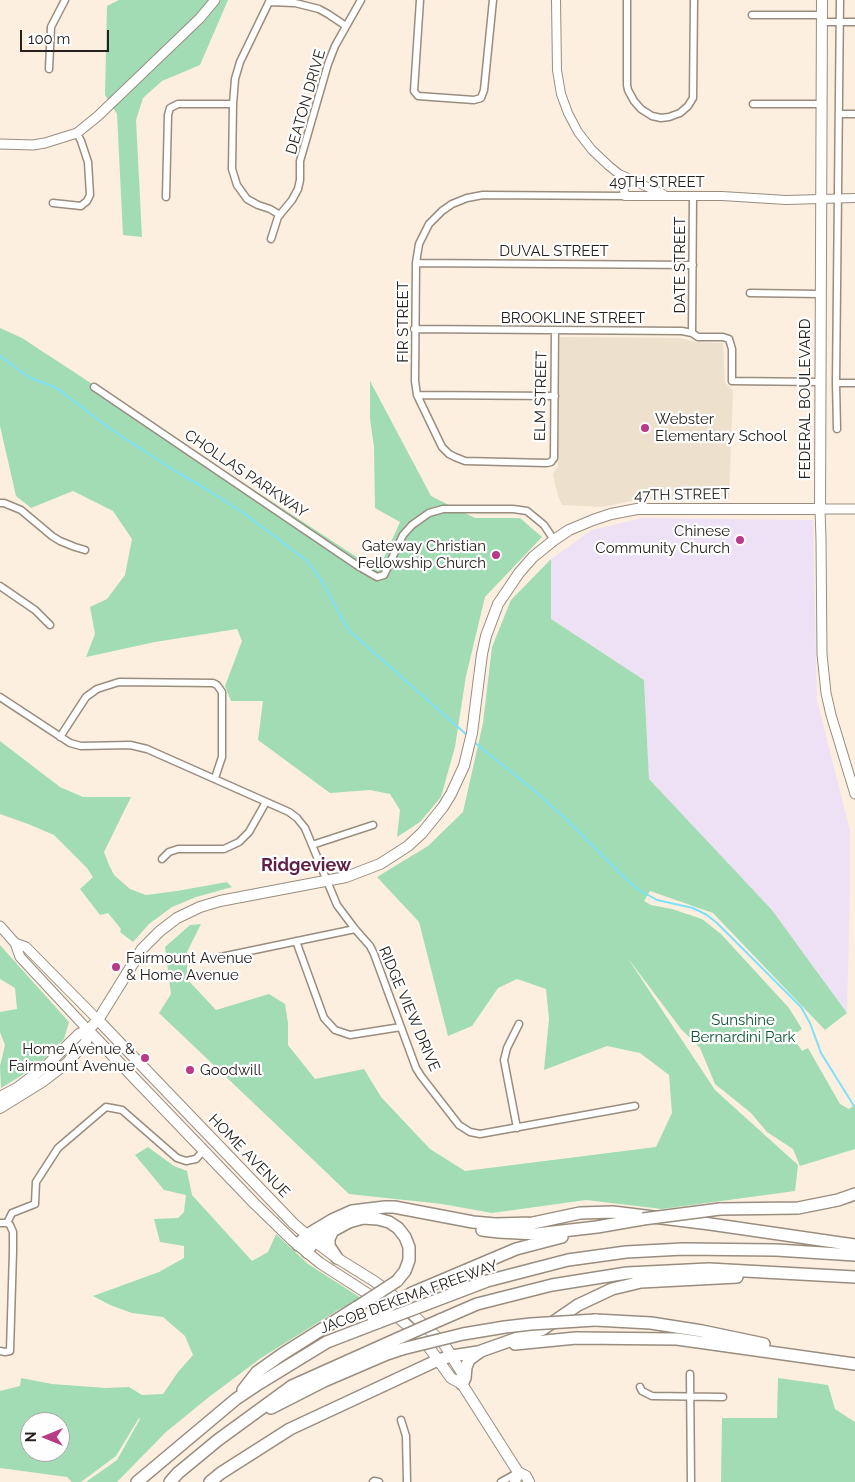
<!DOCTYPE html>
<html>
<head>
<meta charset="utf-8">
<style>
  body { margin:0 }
  #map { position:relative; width:855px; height:1482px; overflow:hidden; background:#fcefdf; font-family:Raleway,sans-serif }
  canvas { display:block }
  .north { position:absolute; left:20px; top:1412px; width:50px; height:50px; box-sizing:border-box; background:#fefefe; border:1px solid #a8a6a4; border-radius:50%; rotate:270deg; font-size:14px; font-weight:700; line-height:20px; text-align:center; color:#26211c }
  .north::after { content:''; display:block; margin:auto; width:18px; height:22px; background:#b93b88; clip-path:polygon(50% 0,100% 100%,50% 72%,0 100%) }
  .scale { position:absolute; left:20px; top:30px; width:89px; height:22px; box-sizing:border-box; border:2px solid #26211c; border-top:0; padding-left:6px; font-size:15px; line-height:18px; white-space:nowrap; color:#26211c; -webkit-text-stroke:4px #fefefe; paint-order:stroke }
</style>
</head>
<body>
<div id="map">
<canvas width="855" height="1482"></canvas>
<div class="north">N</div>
<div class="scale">100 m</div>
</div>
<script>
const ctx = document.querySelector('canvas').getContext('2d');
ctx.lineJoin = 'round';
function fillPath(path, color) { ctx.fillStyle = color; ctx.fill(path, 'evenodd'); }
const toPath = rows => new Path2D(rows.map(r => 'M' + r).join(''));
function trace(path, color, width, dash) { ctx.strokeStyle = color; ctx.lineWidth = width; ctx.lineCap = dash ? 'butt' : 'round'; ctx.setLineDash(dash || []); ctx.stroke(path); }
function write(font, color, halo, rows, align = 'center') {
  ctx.font = font + ' Raleway,sans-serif'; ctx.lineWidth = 4.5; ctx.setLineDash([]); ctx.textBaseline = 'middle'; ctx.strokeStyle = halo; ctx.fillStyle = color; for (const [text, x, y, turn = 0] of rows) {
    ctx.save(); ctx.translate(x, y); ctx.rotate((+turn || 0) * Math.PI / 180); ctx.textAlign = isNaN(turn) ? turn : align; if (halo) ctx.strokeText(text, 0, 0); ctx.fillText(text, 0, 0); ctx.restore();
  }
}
fillPath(toPath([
  [642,518,813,520,817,700,850,830,850,890,847,1013,772,910,649,779,644,680,551,619,551,559,592,530]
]), '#efe1f5');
fillPath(toPath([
  [560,337,679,338,697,342,723,343,725,383,733,390,729,499,642,499,602,507,562,505,558,496,553,474,558,466]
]), '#ede1cd');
fillPath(toPath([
  [119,0,228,0,200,65,162,81,143,98,136,120,142,237,123,235,117,114,105,95,107,6],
  [0,328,22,338,378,571,400,522,375,508,374,447,370,419,370,381,431,496,475,518,520,518,542,537,485,597,466,676,455,747,441,797,420,822,397,837,400,810,390,794,370,790,330,793,258,740,263,701,231,701,225,686,242,641,237,629,155,642,86,657,95,634,90,607,107,599,125,575,132,539,113,511,73,491,31,508,16,496,0,426],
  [551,559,551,619,644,680,649,779,772,910,847,1013,825,1030,713,913,650,891,644,901,651,905,672,909,702,919,721,934,789,1008,802,1029,792,1036,802,1051,808,1048,840,1104,849,1109,855,1105,855,1149,800,1166,793,1149,767,1132,751,1113,715,1084,700,1048,681,1029,627,957,715,1090,798,1165,795,1191,662,1209,586,1200,492,1213,442,1204,349,1194,159,1013,171,994,165,947,190,925,201,924,187,952,187,979,216,1010,269,994,285,1004,288,1023,288,1045,315,1079,364,1069,381,1097,430,1149,465,1171,656,1147,672,1113,669,1075,640,1053,607,1046,544,1070,549,1019,546,989,517,979,498,988,472,1026,448,1036,419,922,377,877,428,846,463,812,483,723,492,647,511,600],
  [0,741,60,787,83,797,131,797,104,852,109,865,114,875,130,889,146,895,177,891,227,882,232,887,196,897,172,907,149,924,133,942,120,932,121,929,108,913,100,915,80,889,93,877,87,868,54,835,28,824,0,814],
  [0,945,69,1022,64,1039,37,1066,1,1088,0,1066,5,1045,0,1032,0,1012,17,1009,15,988,0,979],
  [148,1147,174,1166,187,1171,192,1195,252,1261,268,1252,276,1234,308,1264,361,1298,338,1310,261,1358,209,1397,166,1432,117,1482,86,1482,117,1460,140,1419,139,1418,116,1456,81,1482,72,1482,67,1477,0,1468,0,1391,20,1386,21,1378,52,1384,106,1388,129,1387,142,1395,163,1394,178,1372,193,1355,185,1336,163,1317,132,1313,110,1305,93,1296,159,1272,184,1258,184,1246,160,1242,154,1219,178,1218,184,1212,186,1195,164,1190,135,1155],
  [30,1422,60,1422,60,1452,30,1452],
  [778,1378,828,1385,835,1409,855,1422,855,1482,721,1482,722,1418,777,1418]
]), '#a1dcb4');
trace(toPath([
  [0,356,30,378,50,385,61,391,112,430,180,474,200,485,245,514,307,561,320,578,346,626,353,634,467,735],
  [474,742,534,790,567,820,628,881,639,890,657,900,693,908,707,915,717,923,801,1007,810,1023,821,1053,854,1106]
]), '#7ee1f9', 2);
const minor = toPath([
  [270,0,240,62,235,79,233,104,232,169,237,185,247,199,258,205,270,209,280,215],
  [420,0,414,91,418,96,474,100,481,98,484,90,493,0],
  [627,0,627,85,628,90,634,101,641,109,652,116,661,118,669,117,680,113,688,106,693,98,694,0],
  [269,2,295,3,319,9,328,14,346,26],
  [752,15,822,15],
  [822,22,855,22],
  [49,69,51,27,65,0],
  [753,104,821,104],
  [839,114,855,114],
  [166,197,168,115,170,108,178,104,233,104],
  [53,203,81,206,87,201,90,195,88,162,81,141,77,133],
  [271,239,278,217,292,200,298,189,300,180,300,161,328,64,335,46,361,0],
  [416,263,693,265],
  [750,293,820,294],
  [414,329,682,331,692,333,698,337,723,337,729,339,732,349,732,381,819,382],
  [555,330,554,458,551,462,547,463,465,461,455,457,449,454,442,447,417,395,415,381,416,263,419,244,429,224,442,211,452,204,467,198,483,195,625,196],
  [692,333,693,196],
  [836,383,855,383],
  [94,387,358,566,377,577,384,575,403,535,412,525,429,513,443,509,513,509,527,511,544,525,554,540],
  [417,395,555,396],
  [837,429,836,383,840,0],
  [0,503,4,503,21,510,52,536,60,541,75,547,85,550],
  [0,586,35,610,50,625],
  [0,697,70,743,81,746,130,745,147,749,289,812,297,818,305,828,337,905,355,929,370,946,374,954,416,1068,421,1076,459,1125,470,1132,480,1134,635,1106],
  [60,737,86,697,97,689,119,682,213,683,217,685,222,692,222,757,215,778],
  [312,845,373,825],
  [162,859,169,852,178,849,224,849,239,842,249,832,266,802],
  [296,941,324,1018,335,1030,350,1035,401,1027],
  [216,958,355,929],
  [517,1128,504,1060,507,1048,519,1024],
  [0,1223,7,1223,10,1225,13,1232,13,1251,10,1351,5,1352,0,1351],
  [7,1223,12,1213,35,1204,36,1182,58,1148,106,1107,122,1110,177,1158,186,1161,196,1159,203,1151],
  [690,1374,691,1482],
  [640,1387,642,1391,652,1396,723,1397],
  [401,1420,406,1436,407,1482],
  [373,1482,374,1481,379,1482],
  [501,1482,517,1473]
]);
const tertiary = toPath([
  [556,0,557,70,561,94,568,113,578,132,592,150,609,166,619,174,663,194],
  [619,174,622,179,625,196,722,196,786,200,855,198]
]);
const secondary = toPath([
  [0,144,33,145,45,143,77,133,98,116,200,18,215,0],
  [855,509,820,509,821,539,822,654,826,693,831,715,855,794],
  [0,926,15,943,20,957,88,1030],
  [15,943,26,947,98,1020]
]);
const primary = toPath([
  [98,1020,294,1224,314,1241,337,1258,374,1281,389,1292,444,1344,462,1373,462,1384,518,1472,526,1476,529,1482],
  [88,1030,254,1203,292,1240,320,1263,379,1301,423,1339,451,1378,462,1384],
  [0,1097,17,1088,45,1067,79,1034,88,1030,98,1020,142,949,160,931,177,918,200,907,220,901,346,877,380,864,408,846,422,833,443,807,451,794,464,766,472,733,482,654,486,636,498,604,519,573,533,557,554,540,569,530,593,520,611,514,637,509,820,509,822,0],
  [0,1108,42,1082,67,1063,86,1042,88,1030],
  [515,1482,518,1472]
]);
const motorway = toPath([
  [720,1209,798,1208,838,1200,855,1194],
  [333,1230,329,1239,329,1246,337,1258],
  [482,1230,499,1232,536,1234,597,1227,643,1219],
  [298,1245,307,1235,332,1220,352,1211,385,1207,394,1207,473,1222,495,1224,533,1223,580,1213,613,1212,710,1224,855,1245],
  [307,1252,314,1241,349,1222,363,1218,378,1219,389,1222,398,1228,405,1237,409,1247,409,1260,405,1271,397,1281],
  [412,1293,516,1249,562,1237],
  [424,1305,487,1281,568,1260,626,1252,683,1249,776,1250,855,1255],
  [440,1320,477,1304,552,1285,627,1273,709,1269,855,1277],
  [595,1320,651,1323,702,1331,764,1344],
  [515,1344,576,1338,677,1339,855,1364],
  [462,1384,465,1378,466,1367,469,1360,474,1356,481,1351,543,1329,578,1305,612,1289,641,1282,737,1277],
  [243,1390,257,1372,281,1355,357,1307],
  [271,1408,324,1381,387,1354,402,1349],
  [137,1482,236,1399,260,1383,327,1342,379,1322],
  [170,1482,178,1473,218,1440,292,1386,397,1339],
  [210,1482,221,1473,290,1429,438,1360,452,1356,478,1352]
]);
trace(minor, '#998d7f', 9);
trace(tertiary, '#998d7f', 10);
trace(secondary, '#998d7f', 11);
trace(primary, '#998d7f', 12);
trace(motorway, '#998d7f', 14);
trace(minor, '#fff', 6);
trace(tertiary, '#fff', 8);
trace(secondary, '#fff', 9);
trace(primary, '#fff', 10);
trace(motorway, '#fff', 11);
const motorwayBridge = toPath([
  [643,1219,720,1209],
  [357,1307,397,1281],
  [372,1316,412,1293],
  [379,1322,424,1305],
  [397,1339,440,1320],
  [402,1349,463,1334,505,1327,531,1324,595,1320]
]);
trace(motorwayBridge, '#998d7f', 14, []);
trace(motorwayBridge, '#fff', 11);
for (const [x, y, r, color] of [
  [645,428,5,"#b93b88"],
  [740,540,5,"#b93b88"],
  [496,555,5,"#b93b88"],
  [116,967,5,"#b93b88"],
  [145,1058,5,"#b93b88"],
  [190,1070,5,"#b93b88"]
]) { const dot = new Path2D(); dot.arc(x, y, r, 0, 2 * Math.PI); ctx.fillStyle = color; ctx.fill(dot); trace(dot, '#fefefe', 2); }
write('15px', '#26211c', '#fefefe', [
  ["DEATON DRIVE",306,102,-74],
  ["49TH STREET",657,182],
  ["DUVAL STREET",554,251],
  ["DATE STREET",680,265,-90],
  ["BROOKLINE STREET",573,318],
  ["FIR STREET",403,322,-90],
  ["ELM STREET",541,396,-89],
  ["FEDERAL BOULEVARD",805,399,-90],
  ["CHOLLAS PARKWAY",246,474,34],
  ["47TH STREET",682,495,-1],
  ["RIDGE VIEW DRIVE",409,1009,67],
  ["HOME AVENUE",249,1156,46],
  ["JACOB DEKEMA FREEWAY",409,1297,-20]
]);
write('15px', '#26211c', '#fefefe', [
  ["Webster",655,419],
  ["Elementary School",655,436],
  ["Chinese",730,531,"right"],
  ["Community Church",730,548,"right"],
  ["Gateway Christian",486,546,"right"],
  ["Fellowship Church",486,563,"right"],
  ["Fairmount Avenue",126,958],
  ["& Home Avenue",126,975],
  ["Home Avenue &",135,1049,"right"],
  ["Fairmount Avenue",135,1066,"right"],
  ["Goodwill",200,1070]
], 'left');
write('15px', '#0d5530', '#fefefe', [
  ["Sunshine",743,1020],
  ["Bernardini Park",743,1037]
]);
write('bold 18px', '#5f2246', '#fefefe', [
  ["Ridgeview",306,866]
]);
</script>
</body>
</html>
